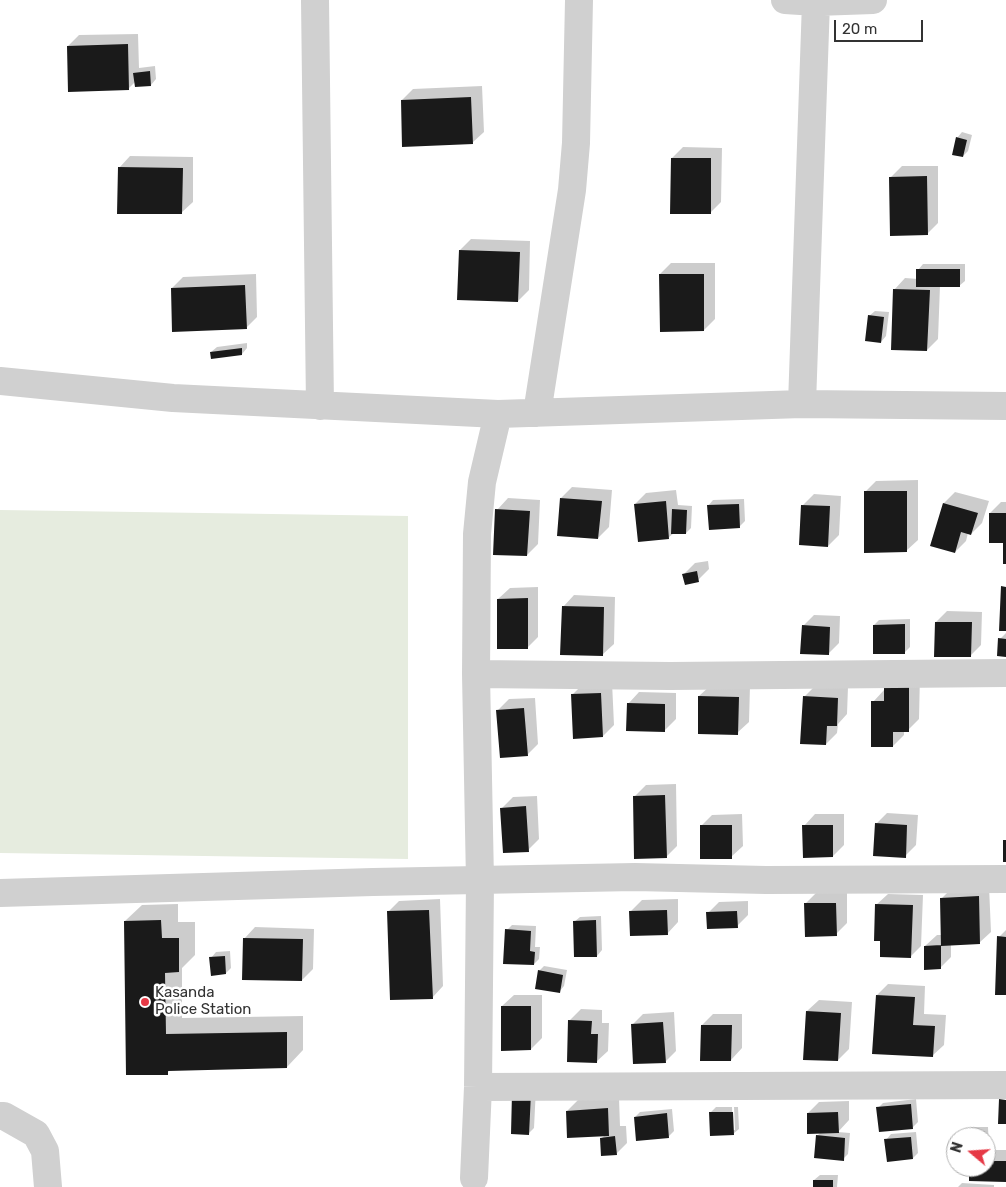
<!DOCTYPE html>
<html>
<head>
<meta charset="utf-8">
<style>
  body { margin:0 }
  #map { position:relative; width:1006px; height:1187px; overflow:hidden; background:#fff; font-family:Rubik,sans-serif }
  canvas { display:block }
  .north { position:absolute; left:946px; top:1127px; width:50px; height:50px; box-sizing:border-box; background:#fff; border:1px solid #adadad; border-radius:50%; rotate:288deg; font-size:14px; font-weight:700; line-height:20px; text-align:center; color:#333 }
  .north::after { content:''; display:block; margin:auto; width:18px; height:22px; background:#e63946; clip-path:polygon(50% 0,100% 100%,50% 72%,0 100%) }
  .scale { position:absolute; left:834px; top:20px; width:89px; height:22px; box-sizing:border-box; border:2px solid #333; border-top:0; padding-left:6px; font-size:15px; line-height:18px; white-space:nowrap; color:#333; -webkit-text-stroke:4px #fff; paint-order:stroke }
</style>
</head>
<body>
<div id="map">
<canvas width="1006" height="1187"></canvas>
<div class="north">N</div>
<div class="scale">20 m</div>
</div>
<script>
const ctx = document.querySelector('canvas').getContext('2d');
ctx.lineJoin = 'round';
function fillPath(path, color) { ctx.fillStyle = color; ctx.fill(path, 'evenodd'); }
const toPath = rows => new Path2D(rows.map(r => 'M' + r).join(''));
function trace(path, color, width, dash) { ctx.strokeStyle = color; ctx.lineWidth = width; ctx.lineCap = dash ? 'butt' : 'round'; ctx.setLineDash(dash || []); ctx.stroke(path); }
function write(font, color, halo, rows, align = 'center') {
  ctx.font = font + ' Rubik,sans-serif'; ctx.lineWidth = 5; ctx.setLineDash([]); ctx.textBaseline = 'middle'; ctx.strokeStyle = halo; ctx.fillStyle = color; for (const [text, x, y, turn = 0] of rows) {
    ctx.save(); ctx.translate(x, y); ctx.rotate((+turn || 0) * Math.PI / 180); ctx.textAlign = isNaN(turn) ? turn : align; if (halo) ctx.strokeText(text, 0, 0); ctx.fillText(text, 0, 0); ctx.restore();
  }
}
fillPath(toPath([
  [0,510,408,516,408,859,0,853]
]), '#e6ecdf');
fillPath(toPath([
  [138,34,139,68,155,66,156,79,151,85,135,82,128,89,68,46,79,35],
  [482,86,484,132,472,143,402,100,413,89],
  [962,132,972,135,968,151,963,156,957,138],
  [683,147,722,148,721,202,710,213,672,158],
  [130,156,193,157,193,202,181,213,119,168],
  [902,166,938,166,938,223,927,234,891,177],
  [471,239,530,241,529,290,518,301,460,250],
  [671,263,715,263,715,319,704,330,660,274],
  [923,264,965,264,965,281,959,286,940,286,938,339,927,350,894,290,905,278,918,279,918,270],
  [256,274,257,317,246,328,172,288,183,277],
  [875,311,889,312,886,336,881,342,869,316],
  [247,343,247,348,242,354,211,352,217,347],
  [918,480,918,540,906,551,865,492,876,481],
  [572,487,612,490,609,527,598,538,561,498],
  [676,490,678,505,692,506,691,528,686,533,674,533,668,538,635,504,646,493],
  [955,492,989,501,982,523,971,534,968,533,966,541,955,552,932,546,944,503],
  [814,494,841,496,839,535,828,546,802,506],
  [508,498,540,500,538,544,527,555,497,510],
  [744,499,745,521,739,527,708,506,713,500],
  [1001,502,1006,502,1006,562,1004,541,990,513],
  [708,561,709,569,698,580,684,574,695,563],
  [538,587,538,637,527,648,498,599,510,588],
  [574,595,615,597,614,644,602,655,563,607],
  [947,611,982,612,981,645,970,656,936,622],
  [814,615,840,616,839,643,828,654,803,626],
  [910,619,910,647,905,652,874,625,879,620],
  [1006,633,1006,656,1000,639],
  [920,674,919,719,908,730,904,730,904,735,893,746,873,702,884,690],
  [612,682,614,725,603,736,572,695,583,684],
  [711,685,750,686,749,722,737,733,699,696],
  [816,685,848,687,847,714,838,724,837,733,826,744,804,697],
  [639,692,676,693,676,719,665,730,628,704],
  [535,698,538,744,527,755,497,711,509,699],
  [676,784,677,846,666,857,635,796,646,785],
  [537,796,539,839,528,850,502,808,513,797],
  [887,813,918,815,916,845,905,856,876,824],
  [742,814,743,846,731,857,701,826,712,815],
  [815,814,844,814,844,845,833,856,804,826],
  [989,886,991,932,979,943,951,944,951,957,940,968,925,946,937,935,942,935,941,899,952,888],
  [817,892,847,892,847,923,836,934,805,904],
  [888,894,923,895,921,946,910,957,882,940,876,905],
  [440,899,443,986,432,998,388,912,399,901],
  [678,899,678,922,667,934,631,911,642,900],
  [748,901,748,915,737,926,708,913,719,902],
  [178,904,178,922,195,922,195,955,182,968,182,1018,303,1016,303,1050,287,1067,171,1069,167,1073,125,921,142,905],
  [601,916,602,950,597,956,574,922,580,917],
  [512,925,536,926,535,947,540,947,539,959,534,964,507,930],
  [255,927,314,929,313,969,302,980,244,939],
  [1006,930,1006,994,999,937],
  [230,951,231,968,226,973,211,958,216,952],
  [544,966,567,970,564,986,559,992,539,971],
  [888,984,925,986,924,1014,946,1015,944,1045,932,1056,877,995],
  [514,995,542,995,542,1038,531,1049,502,1006],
  [819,1000,852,1002,849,1049,838,1060,807,1011],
  [581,1009,602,1010,602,1023,609,1023,608,1051,596,1062,570,1020],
  [674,1012,676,1051,665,1062,632,1025,643,1014],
  [713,1014,742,1014,742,1048,731,1060,702,1025],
  [536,1088,534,1128,529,1133,512,1133],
  [619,1098,620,1126,626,1126,627,1143,616,1154,602,1138,605,1135,567,1111,578,1100],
  [916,1099,918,1122,913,1127,880,1131,878,1108,883,1103],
  [849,1101,849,1120,838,1132,850,1133,848,1154,843,1159,817,1136,821,1132,808,1113,819,1102],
  [716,1107,732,1107,733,1130,735,1130,734,1107,738,1107,739,1129,733,1134,710,1113],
  [672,1109,674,1131,668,1137,635,1117,640,1112],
  [972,1127,988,1127,989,1150,1006,1150,1006,1181,970,1167,986,1167,986,1137,958,1137,961,1134,967,1134],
  [916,1132,918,1153,913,1158,886,1140,891,1134],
  [820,1175,838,1175,837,1187,814,1187,814,1180],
  [962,1183,994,1185,994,1187,958,1187]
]), '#0003');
fillPath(toPath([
  [128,44,129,90,68,92,67,46],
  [150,71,151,86,135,87,133,73],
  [471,97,473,144,402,147,401,100],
  [956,137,967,140,963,157,952,155],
  [671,158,711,158,711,214,670,214],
  [118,167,183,168,182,214,117,214],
  [927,176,928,235,890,236,889,177],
  [459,250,520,252,518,302,457,300],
  [916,269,960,269,960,287,916,287],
  [659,274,704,274,704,331,660,332],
  [245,285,247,329,172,332,171,288],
  [893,289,930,290,927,351,891,350],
  [868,315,884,317,881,343,865,341],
  [242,348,242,355,211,359,210,352],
  [864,491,907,491,907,552,864,553],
  [560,498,602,501,598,539,557,536],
  [666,501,669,539,638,542,634,504],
  [943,503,978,513,971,535,961,532,955,553,930,546],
  [739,504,740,528,709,530,707,505],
  [801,505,830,506,828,547,799,545],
  [495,509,530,511,527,556,493,555],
  [672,509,687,510,686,534,671,534],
  [989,513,1006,513,1006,564,1003,564,1003,543,989,543],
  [697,571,699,582,685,585,682,574],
  [1001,586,1006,587,1006,631,999,631],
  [528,598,528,649,497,649,497,599],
  [562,606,604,607,603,656,560,655],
  [935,622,972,622,971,657,934,657],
  [905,624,905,654,873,654,873,625],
  [802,625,830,627,829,655,800,654],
  [998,638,1006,639,1006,657,997,656],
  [884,684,909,684,909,732,893,732,893,747,871,747,871,701,884,701],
  [601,693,603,737,573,739,571,694],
  [698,696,739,697,738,735,698,734],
  [803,696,838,698,837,726,827,726,826,745,800,744],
  [627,703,665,704,665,732,626,731],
  [524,708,528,756,500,758,496,710],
  [665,795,667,858,634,859,633,796],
  [526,806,529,852,503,853,500,808],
  [875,823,907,825,906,858,873,856],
  [700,825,732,825,732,859,700,859],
  [802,825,833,825,833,857,803,858],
  [1003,840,1006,840,1006,862,1003,862],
  [979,896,980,944,941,946,940,898],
  [804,903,836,903,837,936,805,937],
  [875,904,913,905,911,958,880,957,880,941,874,941],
  [429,910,433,999,390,1000,387,911],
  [667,910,668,935,630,936,629,911],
  [737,911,738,928,707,929,706,912],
  [161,920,162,938,179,938,179,972,165,973,166,1034,287,1032,287,1068,168,1071,168,1075,126,1075,124,921],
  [596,920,597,957,574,957,573,921],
  [505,929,531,931,530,951,535,952,534,965,503,964],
  [997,936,1006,937,1006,995,995,995],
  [243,938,303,939,302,981,242,980],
  [941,945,941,969,924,970,924,946],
  [225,956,226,974,211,976,209,957],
  [538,970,563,975,560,993,535,989],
  [876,995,915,997,913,1025,935,1026,933,1057,872,1054],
  [501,1006,531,1006,531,1050,501,1051],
  [806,1011,841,1013,838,1061,803,1060],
  [568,1020,592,1021,591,1034,598,1034,597,1063,567,1062],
  [663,1022,666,1063,633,1064,631,1024],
  [701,1025,732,1025,731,1061,700,1061],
  [512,1093,531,1093,529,1135,511,1134],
  [999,1099,1006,1100,1006,1124,998,1124],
  [911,1104,913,1129,879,1132,876,1107],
  [608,1108,609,1136,567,1138,566,1111],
  [709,1112,733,1112,734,1135,710,1136],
  [838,1112,839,1133,807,1134,807,1113],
  [667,1113,669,1138,636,1141,634,1117],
  [966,1132,984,1132,984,1137,966,1137],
  [816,1135,845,1138,844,1161,814,1158],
  [615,1136,617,1155,601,1156,600,1138],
  [911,1137,913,1159,887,1162,884,1139],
  [986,1161,1006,1161,1006,1182,969,1181,969,1167,986,1167],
  [813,1180,833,1180,833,1187,813,1187]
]), '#1a1a1a');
trace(toPath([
  [315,0,320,406],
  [785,0,816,2,873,0],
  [0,381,173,398,498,414,802,404,1006,406],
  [802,404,816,2],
  [537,413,572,190,576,143,579,0],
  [476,674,670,676,1006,673],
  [0,893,373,882,635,877,766,880,1006,879],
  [478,1087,1006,1085],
  [0,1116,4,1116,36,1134,45,1151,48,1187],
  [474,1178,478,1087,480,881,476,674,477,534,482,482,498,414]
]), '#d0d0d0', 28);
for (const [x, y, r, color] of [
  [145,1002,5,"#e63946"]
]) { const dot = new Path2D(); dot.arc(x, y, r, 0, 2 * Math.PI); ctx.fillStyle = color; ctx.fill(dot); trace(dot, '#fff', 2); }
write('15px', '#333', '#fff', [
  ["Kasanda",155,993],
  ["Police Station",155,1010]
], 'left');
</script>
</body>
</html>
